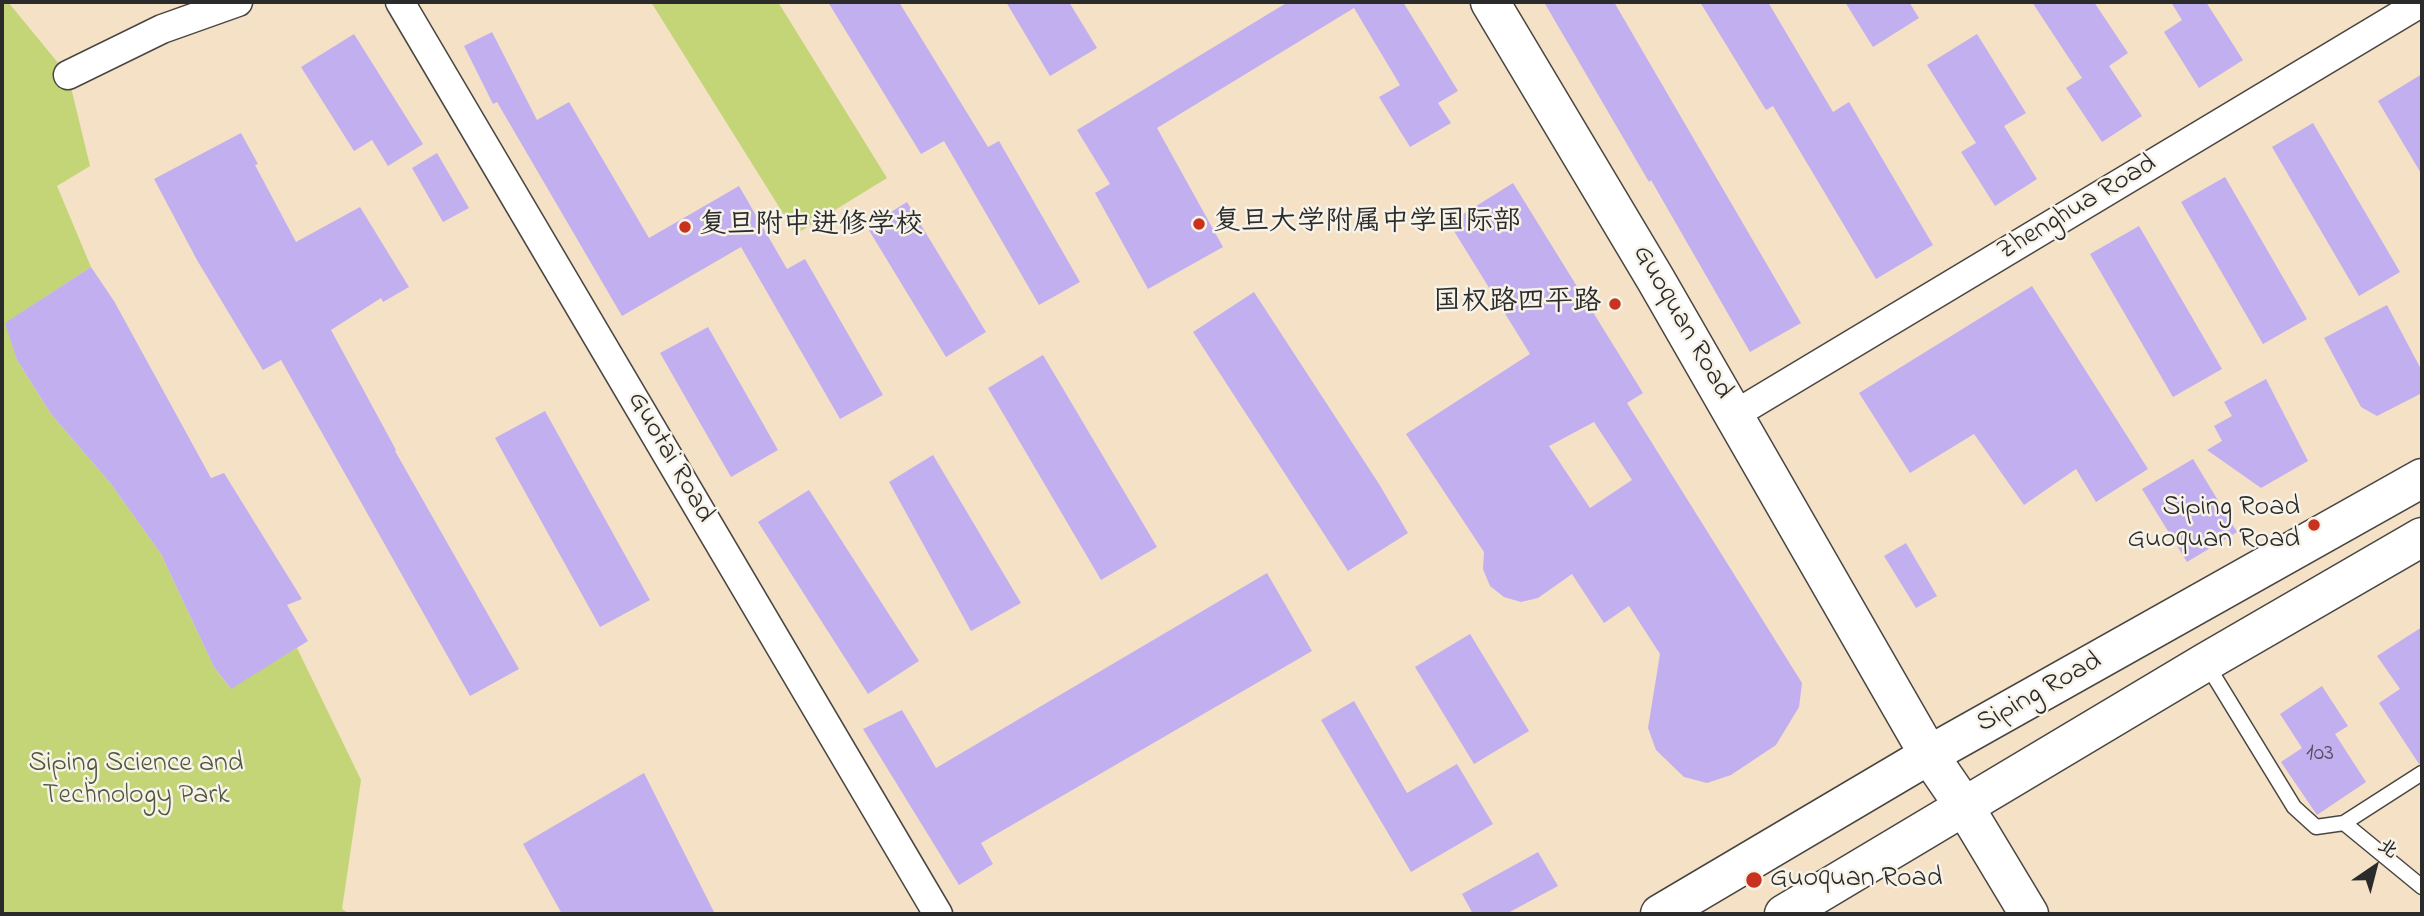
<!DOCTYPE html>
<html>
<head>
<meta charset="utf-8">
<style>
  body { margin:0 }
  #map { position:relative; width:2424px; height:916px; overflow:hidden; background:#f4e1c6; font-family:"Indie Flower","LXGW WenKai TC",sans-serif }
  canvas { display:block }
  .frame { position:absolute; inset:0; border:4px solid #2b2b2b; pointer-events:none }
  .north { position:absolute; left:2340px; top:832px; width:70px; height:70px; -webkit-text-stroke:5px #f7f3e8; paint-order:stroke; rotate:35deg; font-size:19px; font-weight:700; line-height:28px; text-align:center; color:#2b2b2b }
  .north::after { content:''; display:block; margin:auto; width:24px; height:32px; background:#2b2b2b; clip-path:polygon(50% 0,100% 100%,50% 72%,0 100%) }
</style>
</head>
<body>
<div id="map">
<canvas width="2424" height="916"></canvas>
<div class="frame"></div>
<div class="north">北</div>
</div>
<script>
const ctx = document.querySelector('canvas').getContext('2d');
ctx.lineJoin = 'round';
function fillPath(path, color) { ctx.fillStyle = color; ctx.fill(path, 'evenodd'); }
const toPath = rows => new Path2D(rows.map(r => 'M' + r).join(''));
function trace(path, color, width, dash) { ctx.strokeStyle = color; ctx.lineWidth = width; ctx.lineCap = dash ? 'butt' : 'round'; ctx.setLineDash(dash || []); ctx.stroke(path); }
function write(font, color, halo, rows, align = 'center') {
  ctx.font = font + ' "Indie Flower","LXGW WenKai TC",sans-serif'; ctx.lineWidth = 5; ctx.setLineDash([]); ctx.textBaseline = 'middle'; ctx.strokeStyle = halo; ctx.fillStyle = color; for (const [text, x, y, turn = 0] of rows) {
    ctx.save(); ctx.translate(x, y); ctx.rotate((+turn || 0) * Math.PI / 180); ctx.textAlign = isNaN(turn) ? turn : align; if (halo) ctx.strokeText(text, 0, 0); ctx.fillText(text, 0, 0); ctx.restore();
  }
}
fillPath(toPath([
  [2,2,8,2,68,75,90,166,57,186,91,267,6,323,17,360,51,414,111,484,161,554,214,667,230,688,297,648,361,780,342,909,350,914,2,914],
  [651,2,778,2,887,178,796,234]
]), '#c3d577');
fillPath(toPath([
  [828,2,899,2,988,147,999,141,1080,282,1039,305,944,141,921,154],
  [1006,2,1069,2,1097,48,1050,76],
  [1288,2,1403,2,1458,91,1438,103,1451,123,1410,147,1379,97,1400,85,1354,8,1157,128,1223,247,1148,289,1095,193,1110,184,1077,130],
  [1544,2,1614,2,1801,323,1750,352,1651,180,1649,182],
  [1700,2,1768,2,1833,112,1849,102,1933,245,1876,279,1773,106,1766,110],
  [1845,2,1909,2,1919,18,1873,47],
  [2032,2,2094,2,2128,53,2109,66,2142,116,2102,142,2066,88,2082,78],
  [2171,2,2206,2,2243,60,2199,88,2164,32,2182,20],
  [492,32,537,120,569,102,649,238,739,186,787,269,805,259,883,395,840,419,741,247,622,316,497,102,493,104,464,46],
  [354,34,423,144,388,166,372,140,354,151,301,67],
  [1977,34,2026,113,2004,126,2037,179,1995,206,1961,152,1976,143,1927,65],
  [2422,74,2422,175,2378,101],
  [2313,123,2400,272,2359,296,2272,147],
  [241,133,258,164,255,165,296,242,360,207,409,287,383,302,381,298,331,330,396,450,395,451,519,669,470,696,281,360,263,370,197,260,154,179],
  [437,153,469,208,443,222,412,168],
  [2225,177,2307,319,2263,344,2181,202],
  [1513,183,1643,393,1627,403,1802,683,1799,707,1776,745,1731,775,1707,783,1684,777,1656,750,1648,728,1660,654,1629,606,1604,623,1572,574,1538,598,1521,602,1504,597,1490,586,1483,569,1484,552,1406,434,1530,354,1449,223],
  [1594,422,1632,480,1590,508,1549,446],
  [907,202,986,332,946,357,867,227],
  [2139,226,2222,369,2173,397,2090,254],
  [91,267,114,301,211,478,224,473,302,599,287,605,308,641,231,689,214,667,161,554,111,484,51,414,17,360,5,323],
  [2032,286,2148,469,2096,502,2076,469,2024,505,1974,434,1910,473,1859,393],
  [1254,292,1379,484,1408,533,1348,571,1193,332],
  [2387,305,2422,371,2422,393,2377,416,2361,407,2324,338],
  [708,327,778,450,731,477,660,353],
  [1043,355,1157,547,1101,580,988,388],
  [2266,379,2308,461,2261,488,2207,450,2222,441,2214,426,2232,416,2224,402],
  [545,411,650,600,600,627,495,438],
  [933,455,1021,603,971,631,889,482],
  [2193,459,2237,532,2187,562,2142,489],
  [809,490,919,661,868,694,758,522],
  [1906,543,1937,596,1916,608,1884,556],
  [1267,573,1312,651,981,843,993,864,959,885,863,729,902,710,936,768],
  [2422,627,2422,763,2419,764,2379,703,2400,689,2377,656],
  [1470,634,1529,731,1474,764,1415,667],
  [2322,686,2348,726,2335,734,2366,782,2317,815,2281,762,2302,748,2280,714],
  [1354,701,1407,793,1457,764,1493,824,1411,872,1321,720],
  [644,773,715,914,562,914,523,844],
  [1538,852,1558,886,1506,914,1473,914,1462,894]
]), '#c2aff0');
const lane = toPath([
  [2206,663,2294,807,2316,827,2344,823,2422,887],
  [2344,823,2422,773]
]);
const street = toPath([
  [400,2,938,914],
  [68,75,162,29,238,2],
  [1734,415,2422,2]
]);
const secondary = toPath([
  [1490,2,1656,280,1929,755,1964,806,2029,914]
]);
const primary = toPath([
  [1660,914,1929,755,2422,478],
  [1784,914,2206,662,2422,537]
]);
trace(lane, '#494642', 17);
trace(street, '#494642', 31);
trace(secondary, '#494642', 41);
trace(primary, '#494642', 41);
trace(lane, '#fff', 14);
trace(street, '#fff', 28);
trace(secondary, '#fff', 38);
trace(primary, '#fff', 38);
for (const [x, y, r, color] of [
  [1199,224,7,"#c8321e"],
  [685,227,7,"#c8321e"],
  [1615,304,7,"#c8321e"],
  [2314,525,7,"#c8321e"],
  [1754,880,9,"#c8321e"]
]) { const dot = new Path2D(); dot.arc(x, y, r, 0, 2 * Math.PI); ctx.fillStyle = color; ctx.fill(dot); trace(dot, '#f7f3e8', 2.5); }
write('24px', '#514c5c', null, [
  ["103",2320,755]
]);
write('28px', '#2b2b2b', '#f7f3e8', [
  ["Zhenghua Road",2078,209,-31],
  ["Guoquan Road",1681,323,60],
  ["Guotai Road",669,458,60],
  ["Siping Road",2040,694,-29]
]);
write('28px', '#2b2b2b', '#f7f3e8', [
  ["复旦大学附属中学国际部",1213,224],
  ["复旦附中进修学校",699,227],
  ["国权路四平路",1601,304,"right"],
  ["Siping Road",2300,509,"right"],
  ["Guoquan Road",2300,541,"right"],
  ["Guoquan Road",1770,880]
], 'left');
write('28px', '#51563e', '#f7f3e8', [
  ["Siping Science and",136,765],
  ["Technology Park",136,797]
]);
</script>
</body>
</html>
